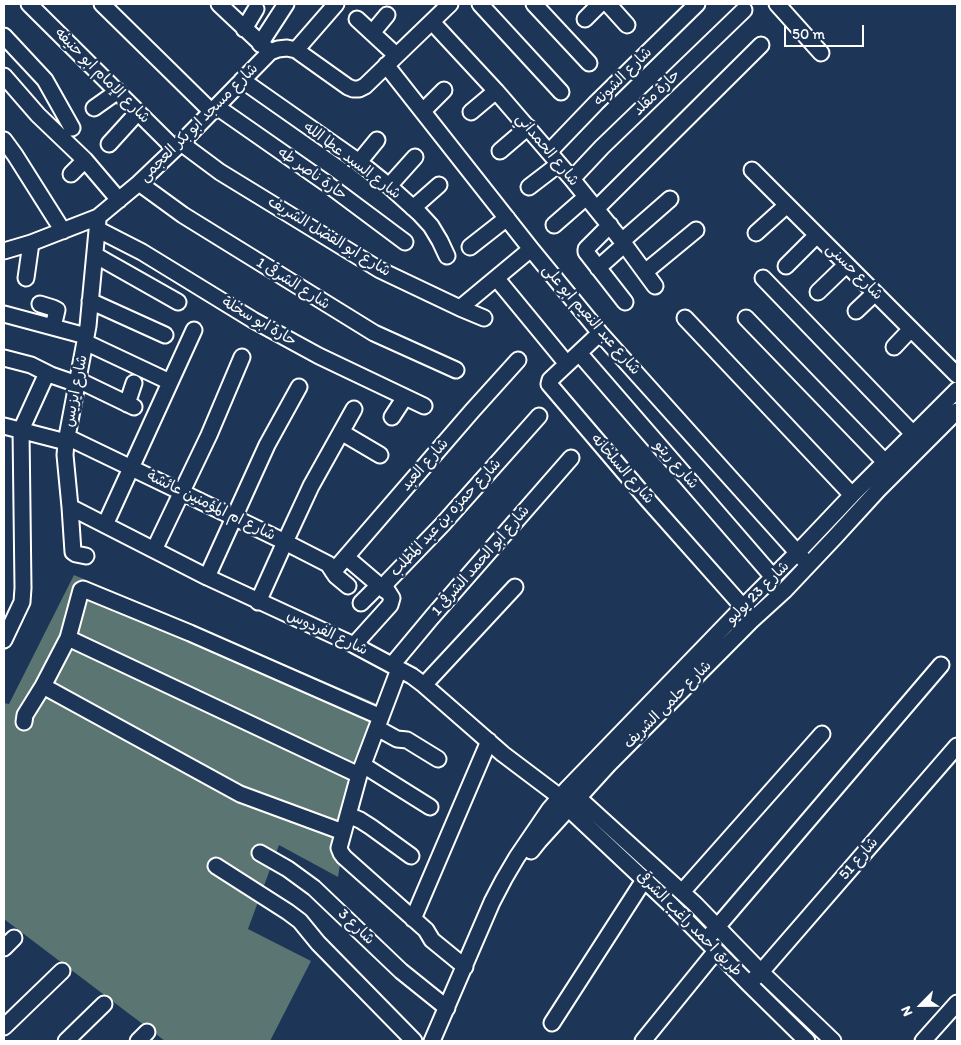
<!DOCTYPE html>
<html>
<head>
<meta charset="utf-8">
<style>
  body { margin:0 }
  #map { position:relative; width:961px; height:1045px; overflow:hidden; background:#1d3557; font-family:Itim,sans-serif }
  canvas { display:block }
  .frame { position:absolute; inset:0; border:5px solid #fff; pointer-events:none }
  .north { position:absolute; left:896px; top:980px; width:50px; height:50px; -webkit-text-stroke:4px #1d3557; paint-order:stroke; rotate:247deg; font-size:14px; font-weight:700; line-height:20px; text-align:center; color:#fff }
  .north::after { content:''; display:block; margin:auto; width:18px; height:22px; background:#fff; clip-path:polygon(50% 0,100% 100%,50% 72%,0 100%) }
  .scale { position:absolute; left:784px; top:25px; width:80px; height:22px; box-sizing:border-box; border:2px solid #fff; border-top:0; padding-left:6px; font-size:15px; line-height:18px; white-space:nowrap; color:#fff; -webkit-text-stroke:4px #1d3557; paint-order:stroke }
</style>
</head>
<body>
<div id="map">
<canvas width="961" height="1045"></canvas>
<div class="frame"></div>
<div class="north">N</div>
<div class="scale">50 m</div>
</div>
<script>
const ctx = document.querySelector('canvas').getContext('2d');
ctx.lineJoin = 'round';
function fillPath(path, color) { ctx.fillStyle = color; ctx.fill(path, 'evenodd'); }
const toPath = rows => new Path2D(rows.map(r => 'M' + r).join(''));
function trace(path, color, width, dash) { ctx.strokeStyle = color; ctx.lineWidth = width; ctx.lineCap = dash ? 'butt' : 'round'; ctx.setLineDash(dash || []); ctx.stroke(path); }
function write(font, color, halo, rows, align = 'center') {
  ctx.font = font + ' Itim,"Playpen Sans Arabic",sans-serif'; ctx.lineWidth = 5; ctx.setLineDash([]); ctx.textBaseline = 'middle'; ctx.strokeStyle = halo; ctx.fillStyle = color; for (const [text, x, y, turn = 0] of rows) {
    ctx.save(); ctx.translate(x, y); ctx.rotate((+turn || 0) * Math.PI / 180); ctx.textAlign = isNaN(turn) ? turn : align; if (halo) ctx.strokeText(text, 0, 0); ctx.fillText(text, 0, 0); ctx.restore();
  }
}
fillPath(toPath([
  [74,575,382,706,356,764,338,877,279,845,248,929,311,961,270,1041,165,1041,4,919,4,703,9,704]
]), '#5a7572');
const minor = toPath([
  [29,4,175,149],
  [102,4,212,112],
  [219,4,270,52],
  [480,4,561,92],
  [534,4,589,63],
  [608,4,627,25],
  [777,4,821,53],
  [357,19,396,55],
  [585,19,600,4],
  [432,22,496,91,572,179,622,241,655,286],
  [244,29,256,9],
  [372,33,387,15],
  [4,36,45,80,72,128],
  [260,44,286,4],
  [296,50,336,4],
  [386,65,531,249,600,333,804,560],
  [4,76,38,115,85,160,119,200],
  [242,80,359,162,389,186,420,214,431,226,440,241,447,256],
  [217,107,326,183,405,242],
  [94,108,118,91],
  [423,111,444,90],
  [471,112,496,91],
  [4,140,15,155,63,231],
  [181,143,220,172,380,270,460,308,484,318],
  [109,144,138,112],
  [500,151,528,127],
  [549,152,596,103,697,4],
  [359,162,377,140],
  [752,170,957,375],
  [71,174,85,160],
  [572,179,602,147,744,10],
  [139,183,183,215,374,333,456,370],
  [389,186,415,157],
  [529,187,559,164],
  [413,208,439,185],
  [596,209,761,45],
  [554,225,586,197],
  [610,225,586,249,586,252,625,302],
  [97,229,142,252,253,320,319,356,424,406],
  [756,233,787,205],
  [622,241,670,199],
  [470,247,507,218],
  [4,251,31,243,98,217,139,183,181,143,270,52,278,49,287,48,296,50,348,87,353,89,359,89,365,86,450,4],
  [95,255,178,302],
  [786,266,817,235],
  [598,268,625,244],
  [645,272,696,230],
  [26,278,31,243],
  [763,278,920,441],
  [497,279,567,364],
  [818,292,846,265],
  [90,301,165,335],
  [40,304,53,308,57,310,53,327],
  [460,308,531,249],
  [856,311,875,293],
  [4,314,86,336],
  [685,318,852,495],
  [746,318,885,462],
  [600,333,550,380,549,384,647,499,743,607],
  [85,342,170,382],
  [894,347,911,329],
  [579,353,773,577],
  [4,358,31,365,51,375,77,384],
  [78,380,134,407],
  [127,404,134,383],
  [392,417,405,397],
  [4,426,66,442],
  [341,432,380,455],
  [67,437,285,542,328,564,336,576,348,586],
  [70,507,207,577,354,645,412,676,424,685,503,754,560,797],
  [105,525,194,330],
  [154,550,209,435,242,357],
  [86,556,76,554,73,552,70,507,65,455,66,442,88,326,98,220],
  [346,557,386,591],
  [333,572,472,411,518,360],
  [207,577,267,445,299,387],
  [258,602,285,542,311,486,354,409],
  [361,603,379,585],
  [68,638,359,775],
  [4,640,22,602,23,588,21,430,47,373],
  [354,645,390,605,392,598,385,587,388,581,442,525,539,416],
  [392,665,432,617,571,458],
  [399,669,359,775,339,848,341,853,344,857,426,930,432,940,465,967],
  [424,685,515,587],
  [43,686,240,794,343,832],
  [24,722,25,715,43,686,68,638,81,590,83,589,190,633,381,717],
  [377,728,397,739,407,740,438,759],
  [363,765,430,807],
  [572,792,695,904,761,972,833,1041],
  [569,809,671,905,749,984,807,1041],
  [348,815,360,820,371,827,411,856],
  [531,851,539,841,608,765,751,621,784,591,835,537,878,490,957,411],
  [260,853,288,869,314,888,401,971,447,1008],
  [216,866,288,912,300,921,318,943,414,1041],
  [682,892,822,734],
  [413,919,489,741],
  [706,940,941,665],
  [4,948,14,938],
  [754,979,761,972,957,746],
  [552,1023,644,880],
  [4,1027,62,971],
  [66,1041,104,1004],
  [138,1041,147,1032],
  [432,1041,492,902,504,879,517,857,549,810,568,788,743,607,797,553,852,495,957,390],
  [643,1041,716,951],
  [923,1041,957,1003]
]);
trace(minor, '#fff', 19);
trace(minor, '#1d3557', 15);
write('15px', '#fff', '#1d3557', [
  ["شارع الإمام ابو حنيفه",102,76,45],
  ["شارع الشونه",623,77,-45],
  ["حارة مقلد",657,93,-44],
  ["شارع مسجد ابو بكر العجمى",199,123,-45],
  ["شارع الحمداني",547,150,50],
  ["شارع السيد عطا الله",352,161,37],
  ["حارة ناصر طه",312,174,35],
  ["شارع ابو الفضل الشريف",329,237,31],
  ["شارع حسنى",854,272,45],
  ["شارع الشرقى 1",293,284,32],
  ["شارع عبد النعيم ابو على",591,320,49],
  ["حارة ابو سخلة",259,322,30],
  ["شارع ايزيس",76,391,-79],
  ["شارع العبد",425,465,-49],
  ["شارع ريتو",676,465,49],
  ["شارع السلخانه",622,469,49],
  ["شارع ام المؤمنين عائشة",211,506,26],
  ["شارع حمزه بن عبد المطلب",446,518,-47],
  ["شارع ابو الحمد الشرقى 1",481,561,-49],
  ["شارع 23 يوليو",758,593,-45],
  ["شارع الفردوس",327,633,25],
  ["شارع حلمى الشريف",668,705,-45],
  ["شارع 51",859,859,-49],
  ["طريق احمد راغب الشرقى",689,924,45],
  ["شارع 3",356,927,44]
]);
</script>
</body>
</html>
